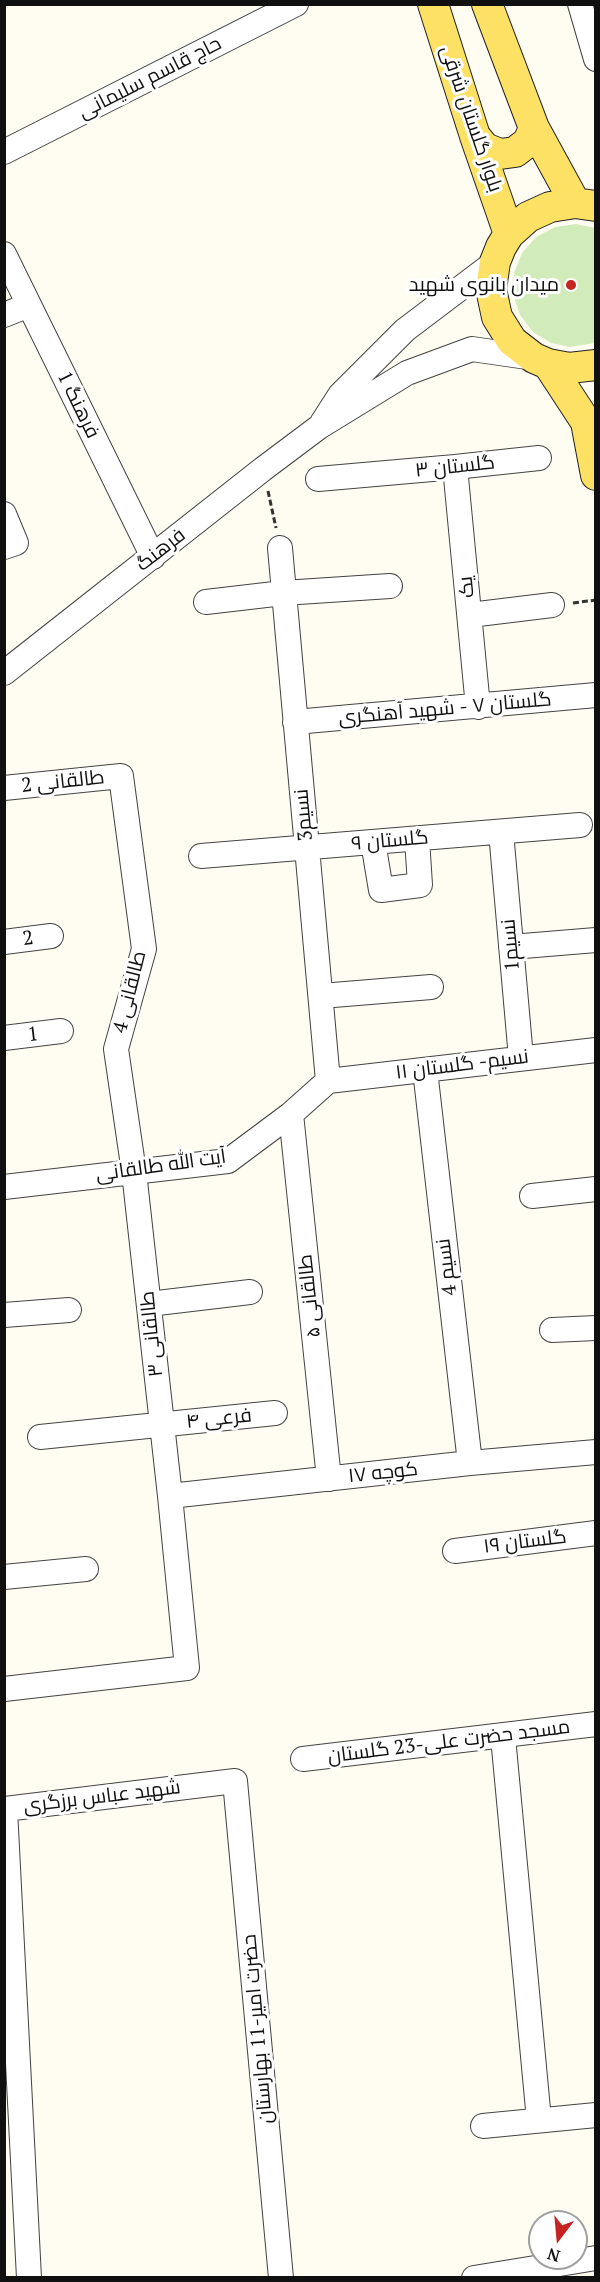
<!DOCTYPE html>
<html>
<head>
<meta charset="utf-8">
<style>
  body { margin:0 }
  #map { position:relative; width:600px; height:2282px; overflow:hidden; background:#fffdf2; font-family:"PT Serif",serif }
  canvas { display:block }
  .frame { position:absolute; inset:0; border:6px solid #101010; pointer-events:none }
  .north { position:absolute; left:528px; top:2210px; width:60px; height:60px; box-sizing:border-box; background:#fff; border:2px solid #9f9f9f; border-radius:50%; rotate:196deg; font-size:16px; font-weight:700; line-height:24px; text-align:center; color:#101010 }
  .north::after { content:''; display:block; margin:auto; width:21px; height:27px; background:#c52422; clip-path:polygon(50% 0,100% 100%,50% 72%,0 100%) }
</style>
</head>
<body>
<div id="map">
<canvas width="600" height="2282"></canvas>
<div class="frame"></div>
<div class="north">N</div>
</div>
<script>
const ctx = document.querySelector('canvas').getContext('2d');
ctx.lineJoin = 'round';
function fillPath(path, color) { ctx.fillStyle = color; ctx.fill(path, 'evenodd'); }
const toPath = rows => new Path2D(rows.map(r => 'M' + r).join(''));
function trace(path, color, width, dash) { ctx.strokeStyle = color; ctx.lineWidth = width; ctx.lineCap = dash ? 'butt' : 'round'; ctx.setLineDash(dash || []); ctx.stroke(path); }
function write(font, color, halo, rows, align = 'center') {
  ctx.font = font + ' "PT Serif",Cairo,serif'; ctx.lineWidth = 6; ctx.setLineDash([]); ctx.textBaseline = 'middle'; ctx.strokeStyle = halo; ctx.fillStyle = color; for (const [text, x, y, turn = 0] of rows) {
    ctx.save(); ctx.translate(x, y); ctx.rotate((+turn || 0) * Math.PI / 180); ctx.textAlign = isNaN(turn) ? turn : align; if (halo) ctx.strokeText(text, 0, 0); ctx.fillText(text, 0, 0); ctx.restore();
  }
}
fillPath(toPath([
  [576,224,595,228,595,343,570,347,551,343,533,332,520,315,513,294,514,273,522,253,536,237,555,227]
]), '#d1ecba');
const minor = toPath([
  [580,4,596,59],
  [4,152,296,4],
  [4,254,153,557],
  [4,315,29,305],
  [322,423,340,395,405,330,495,262],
  [455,467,478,707],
  [318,479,455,467,539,458],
  [4,514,16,543,4,547],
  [280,548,328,1081],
  [206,602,283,593,390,586],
  [470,615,552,605],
  [4,673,263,469,319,427,407,373,472,349,534,358],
  [295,722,596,695],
  [4,788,121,776,144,949,116,1049,134,1172,170,1496,187,1668,4,1689],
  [501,832,521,1058],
  [373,842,381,890,420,885,417,839],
  [201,856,580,825],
  [4,942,51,936],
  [511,947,596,940],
  [321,996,431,987],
  [4,1038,61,1031],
  [425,1070,470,1463],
  [328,1081,596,1050],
  [291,1114,329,1479],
  [4,1187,228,1161,291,1114,328,1081],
  [532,1196,596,1189],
  [149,1304,250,1292],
  [4,1315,69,1310],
  [552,1330,596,1328],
  [40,1437,275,1413],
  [170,1496,470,1463,596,1452],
  [455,1551,596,1533],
  [4,1577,86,1569],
  [503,1737,539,2120],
  [303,1759,596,1724],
  [483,2126,596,2115],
  [29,2278,5,1809,235,1781,281,2278],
  [474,2278,596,2258]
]);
const major = toPath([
  [433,4,475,136,509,234],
  [487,4,534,128,575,203],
  [475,136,485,148,500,154,515,152,528,142,534,128],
  [596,206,575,203,550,207,528,217,509,234,501,247,495,262,491,289,497,317,512,341,534,358,548,364,569,368,596,365],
  [548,364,586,422,596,475]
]);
trace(minor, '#434343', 26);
trace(major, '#212121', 32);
trace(toPath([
  [268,491,276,528],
  [573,603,596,600]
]), '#323232', 3, [6, 3]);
trace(minor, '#fff', 24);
trace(major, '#fce165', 30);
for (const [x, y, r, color] of [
  [571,285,6,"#c52422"]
]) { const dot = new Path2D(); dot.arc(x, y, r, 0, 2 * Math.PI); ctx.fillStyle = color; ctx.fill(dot); trace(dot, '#fff', 2); }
write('20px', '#101010', '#fff', [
  ["حاج قاسم سلیمانی",150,78,-27],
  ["بلوار گلستان شرقی",471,119,71],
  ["فرهنگ 1",78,405,64],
  ["گلستان ۳",455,467,-6],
  ["فرهنگ",161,550,-38],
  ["یک",467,587,-96],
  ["گلستان ۷ - شهید آهنگری",445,709,-5],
  ["طالقانی 2",63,782,-6],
  ["نسیم3",304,815,-95],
  ["گلستان ۹",390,841,-5],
  ["2",28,939,-8],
  ["نسیم1",511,945,-95],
  ["طالقانی 4",130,992,-76],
  ["1",33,1035,-7],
  ["نسیم- گلستان ۱۱",462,1065,-7],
  ["آیت الله طالقانی",161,1166,-8],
  ["نسیم 4",447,1267,-97],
  ["طالقانی ۵",310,1296,-96],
  ["طالقانی ۳",152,1334,-96],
  ["فرعی ۴",219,1419,-6],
  ["کوچه ۱۷",383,1473,-6],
  ["گلستان ۱۹",525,1542,-7],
  ["مسجد حضرت علی-23 گلستان",449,1742,-7],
  ["شهید عباس برزگری",102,1797,-7],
  ["حضرت امیر-11 بهارستان",258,2029,-95]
]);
write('20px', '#101010', '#fff', [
  ["میدان بانوی شهید",559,285]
], 'right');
</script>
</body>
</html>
